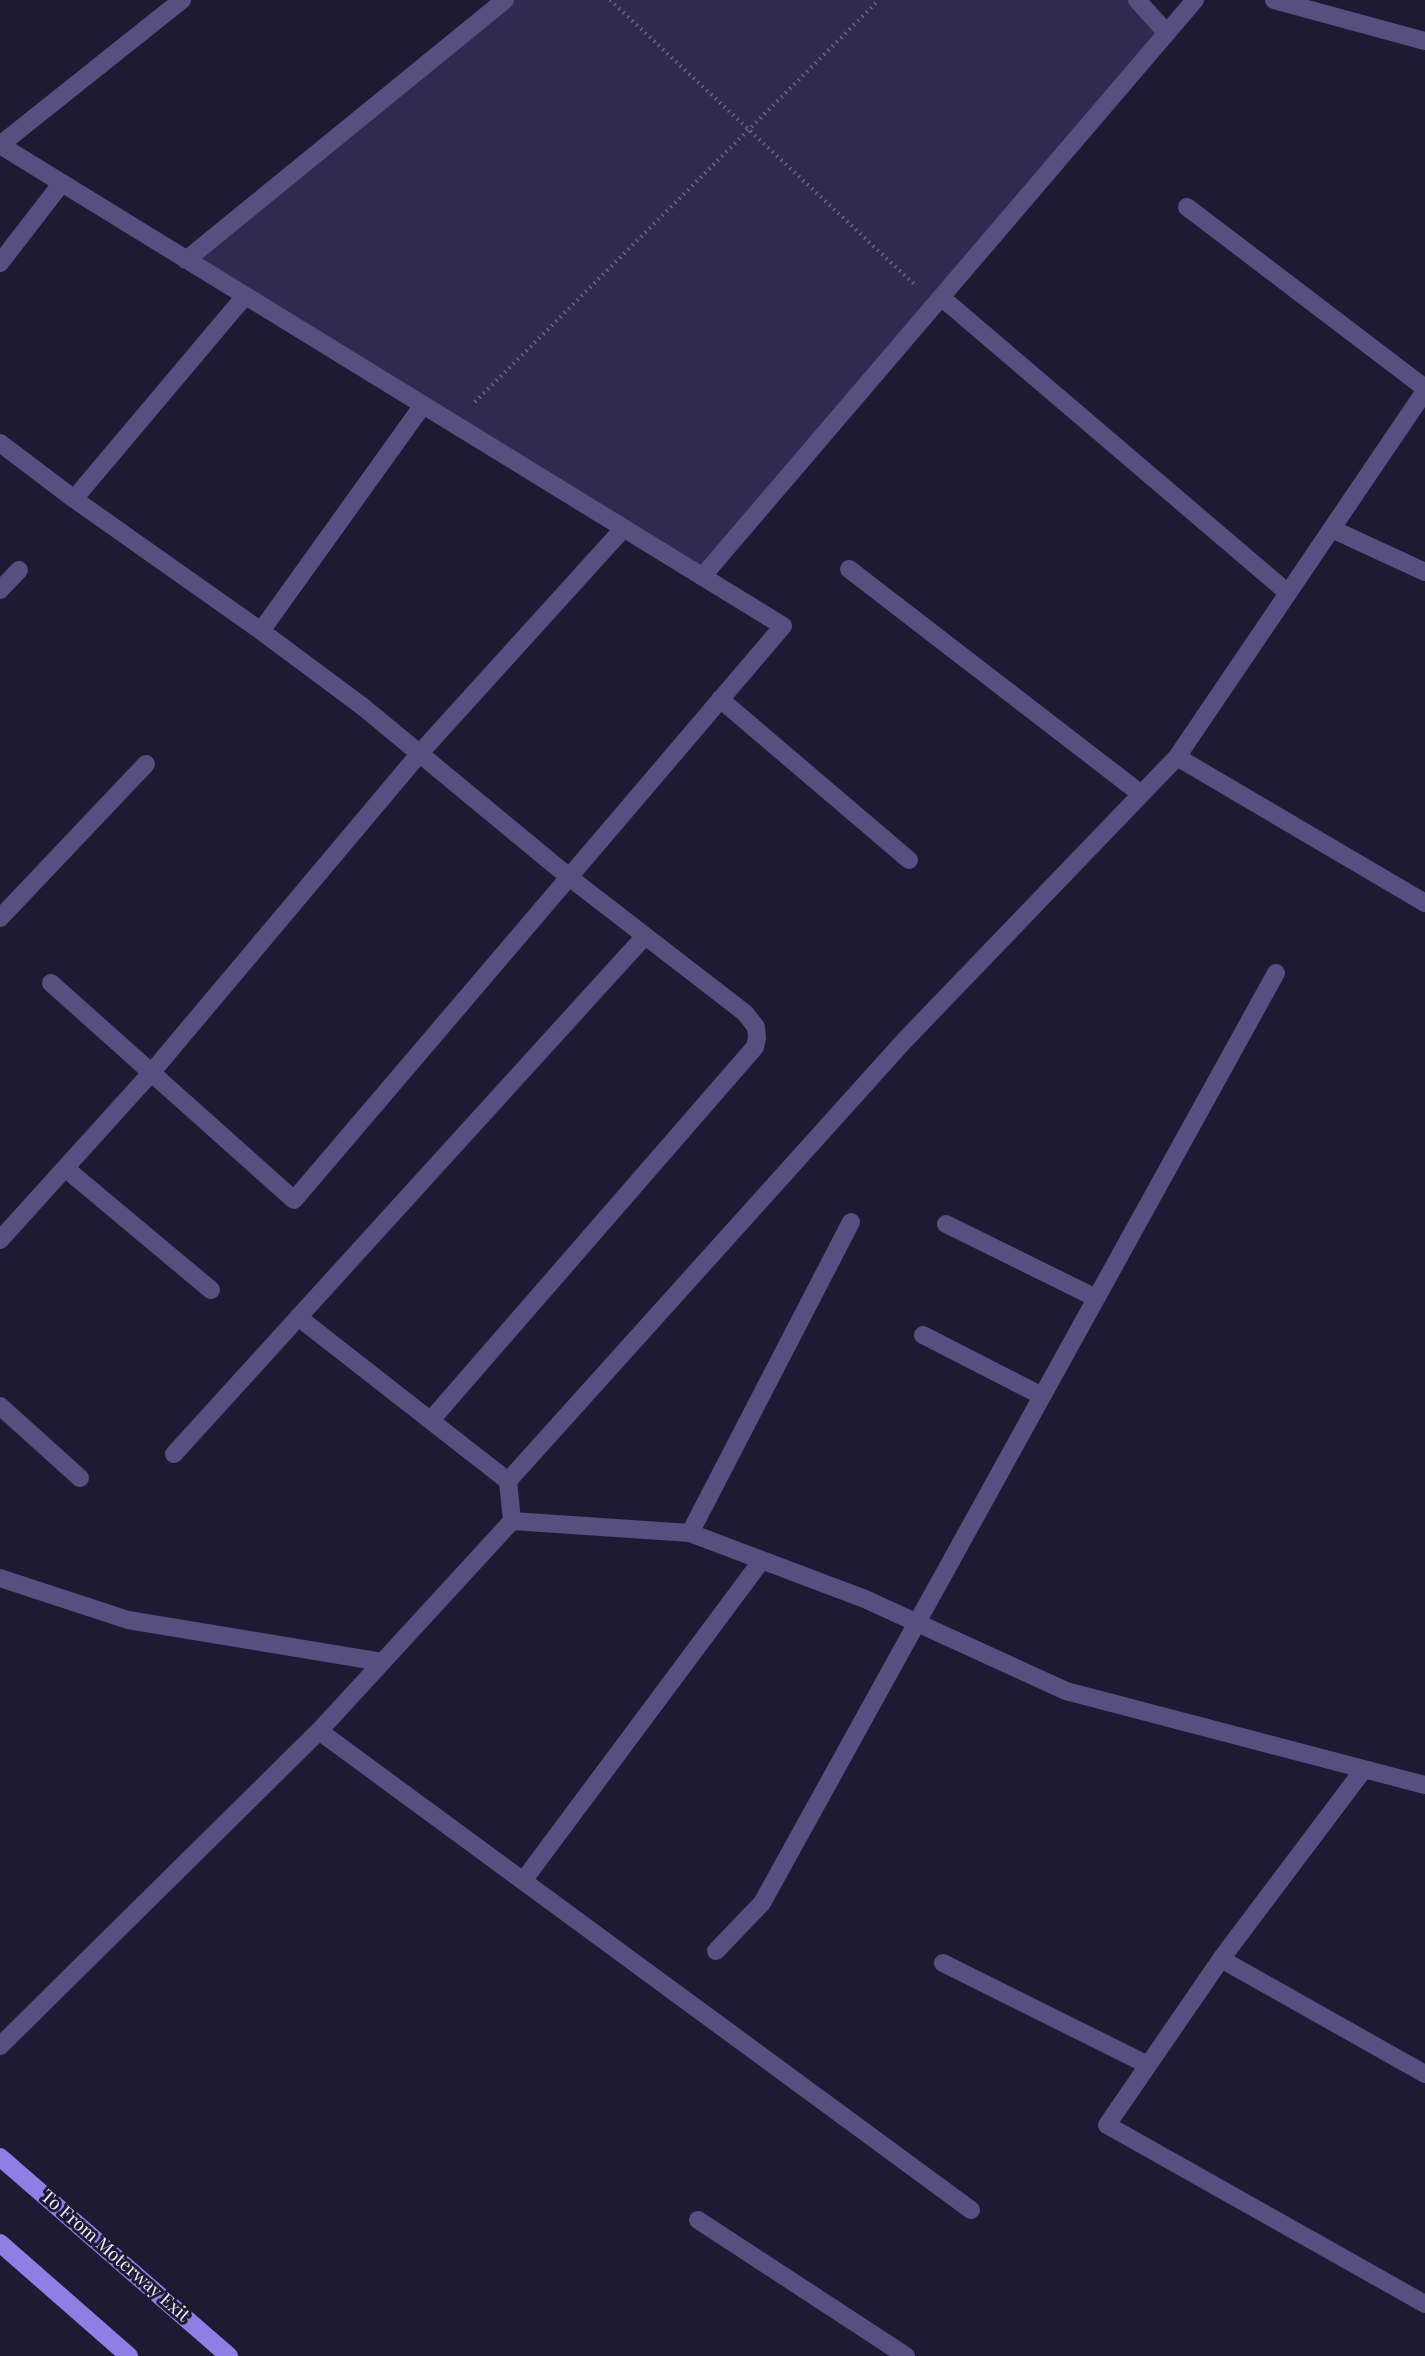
<!DOCTYPE html>
<html>
<head>
<meta charset="utf-8">
<style>
  body { margin:0 }
  canvas { display:block; background:#1e1a34 }
</style>
</head>
<body>
<canvas width="1425" height="2356"></canvas>
<script>
const ctx = document.querySelector('canvas').getContext('2d');
ctx.lineJoin = 'round';
function fillPath(path, color) { ctx.fillStyle = color; ctx.fill(path, 'evenodd'); }
const toPath = rows => new Path2D(rows.map(r => 'M' + r).join(''));
function trace(path, color, width, dash) { ctx.strokeStyle = color; ctx.lineWidth = width; ctx.lineCap = dash ? 'butt' : 'round'; ctx.setLineDash(dash || []); ctx.stroke(path); }
function write(font, color, halo, rows, align = 'center') {
  ctx.font = font + ' "Playfair Display",serif'; ctx.lineWidth = 6; ctx.setLineDash([]); ctx.textBaseline = 'middle'; ctx.strokeStyle = halo; ctx.fillStyle = color; for (const [text, x, y, turn = 0] of rows) {
    ctx.save(); ctx.translate(x, y); ctx.rotate((+turn || 0) * Math.PI / 180); ctx.textAlign = isNaN(turn) ? turn : align; if (halo) ctx.strokeText(text, 0, 0); ctx.fillText(text, 0, 0); ctx.restore();
  }
}
fillPath(toPath([
  [492,0,1137,0,1166,32,702,577,186,260]
]), '#302a51');
trace(toPath([
  [610,0,914,284],
  [475,402,879,0]
]), '#6b6980', 4, [1.5, 4.5]);
trace(toPath([
  [1137,0,1166,32],
  [1274,0,1425,41],
  [0,145,783,626,294,1200,51,983],
  [0,145,182,0],
  [1187,207,1425,388],
  [186,260,505,0],
  [0,263,61,184],
  [941,297,1288,593],
  [0,443,74,499,261,631,362,706,569,877,745,1013,756,1027,757,1038,755,1047,431,1420],
  [74,499,245,296],
  [1332,529,1425,572],
  [849,569,1141,794],
  [702,577,1195,0],
  [0,590,19,570],
  [261,631,423,405],
  [720,699,909,860],
  [1177,757,1425,903],
  [0,918,146,764],
  [65,1168,211,1290],
  [946,1224,1096,1298],
  [0,1240,151,1073,420,753,623,529],
  [298,1317,508,1481],
  [923,1335,1042,1396],
  [0,1406,80,1478],
  [174,1454,645,936],
  [512,1521,690,1533,865,1599,1066,1691,1425,1785],
  [690,1533,851,1222],
  [0,1578,128,1620,382,1662],
  [319,1731,971,2210],
  [1364,1769,1221,1959,1107,2125,1425,2304],
  [523,1881,762,1560],
  [716,1951,762,1903,1276,973],
  [1221,1959,1425,2074],
  [943,1963,1148,2065],
  [0,2046,319,1731,512,1521,508,1481,904,1041,1177,757,1425,391],
  [698,2220,906,2356]
]), '#564f80', 18);
trace(toPath([
  [0,2157,229,2356],
  [0,2243,129,2356]
]), '#8f7ee3', 18);
write('18px', '#eeedff', '#1e1a34', [
  ["To From Moterway Exit",115,2256,41]
]);
</script>
</body>
</html>
